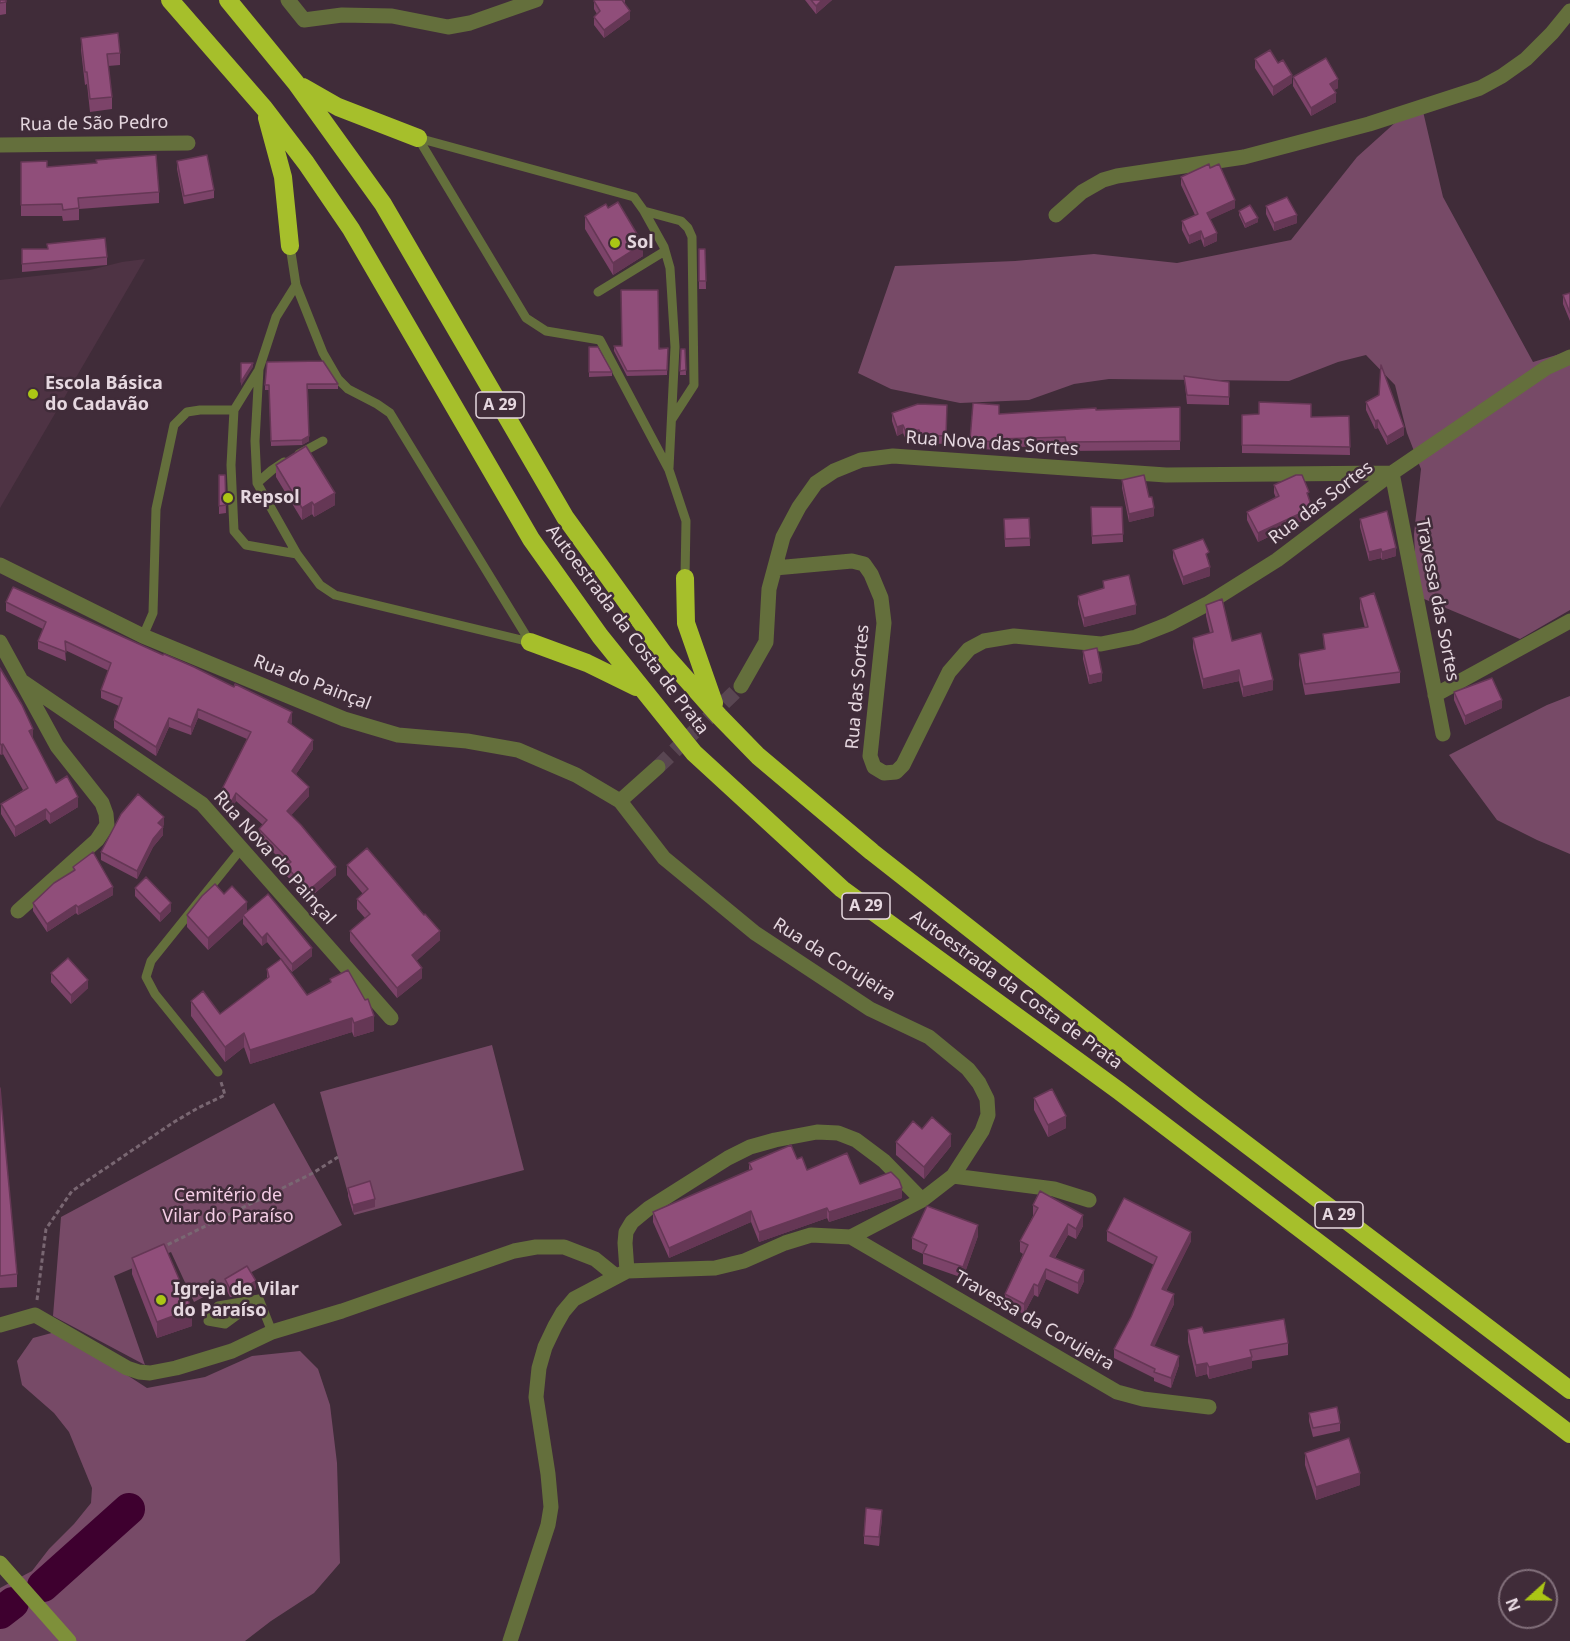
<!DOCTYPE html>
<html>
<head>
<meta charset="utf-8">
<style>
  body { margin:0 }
  #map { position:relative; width:1570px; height:1641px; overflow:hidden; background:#402c39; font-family:"Noto Sans",sans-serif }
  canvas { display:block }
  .north { position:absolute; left:1498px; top:1569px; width:60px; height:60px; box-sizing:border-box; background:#402c39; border:2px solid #82707b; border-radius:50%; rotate:249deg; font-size:16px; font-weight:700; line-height:24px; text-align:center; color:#e5d7df }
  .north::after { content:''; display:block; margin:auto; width:21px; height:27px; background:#abc615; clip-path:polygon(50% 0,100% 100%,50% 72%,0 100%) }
</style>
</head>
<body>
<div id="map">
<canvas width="1570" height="1641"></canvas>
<div class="north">N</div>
</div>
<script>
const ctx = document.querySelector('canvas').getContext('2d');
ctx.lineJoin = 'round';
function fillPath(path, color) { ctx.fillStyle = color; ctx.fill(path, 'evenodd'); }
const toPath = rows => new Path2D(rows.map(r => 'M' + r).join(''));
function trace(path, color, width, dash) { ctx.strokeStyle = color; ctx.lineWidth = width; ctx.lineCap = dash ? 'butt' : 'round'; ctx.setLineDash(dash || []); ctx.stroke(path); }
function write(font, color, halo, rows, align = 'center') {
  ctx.font = font + ' "Noto Sans",sans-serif'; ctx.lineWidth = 5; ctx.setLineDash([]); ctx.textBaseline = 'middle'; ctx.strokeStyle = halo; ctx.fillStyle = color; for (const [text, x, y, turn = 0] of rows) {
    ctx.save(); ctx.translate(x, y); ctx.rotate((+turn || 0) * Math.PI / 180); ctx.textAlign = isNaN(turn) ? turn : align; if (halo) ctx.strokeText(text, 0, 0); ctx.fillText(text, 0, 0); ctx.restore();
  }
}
fillPath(toPath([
  [145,259,0,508,0,280,90,270,122,262]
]), '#4e3344');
fillPath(toPath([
  [1417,103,1422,107,1443,197,1533,362,1570,351,1570,610,1520,639,1417,596,1414,534,1421,469,1407,433,1395,385,1366,355,1338,362,1289,381,1109,379,1074,384,1029,400,960,403,891,389,858,373,895,266,1015,261,1094,254,1177,263,1291,240,1357,157],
  [1570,696,1570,854,1537,840,1497,820,1449,755,1547,705],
  [492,1045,524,1170,354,1215,320,1092],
  [274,1103,342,1225,194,1302,171,1252,114,1276,145,1365,53,1316,61,1217],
  [59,1331,147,1388,205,1377,252,1356,300,1351,318,1369,330,1405,337,1463,340,1563,314,1593,271,1621,245,1641,0,1641,0,1588,32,1571,49,1549,74,1524,91,1503,92,1488,69,1432,54,1413,22,1385,17,1361,33,1338]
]), '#774a67');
trace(toPath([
  [43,1586,129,1509],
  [0,1613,13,1603]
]), '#3e002f', 32);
trace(toPath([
  [658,767,741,686]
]), '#594652', 15, [15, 8]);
trace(toPath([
  [161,1248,313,1173,338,1157],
  [37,1300,46,1229,72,1191,174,1122,198,1108,225,1095,221,1082]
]), '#796772', 3, [4.5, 3]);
trace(toPath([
  [418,138,526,318,546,331,600,340,669,470,686,521,685,578],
  [418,138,634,197,644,211,664,247,670,268,675,347,669,468],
  [644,211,681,221,688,228,692,237,694,385,672,419],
  [290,246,296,285,323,353,338,379,348,389,377,404,390,413,530,642],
  [296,285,276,317,259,369,255,441,257,483,297,554,320,585,335,595,530,642],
  [598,292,665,251],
  [258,371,234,410,231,465,234,531,246,545,297,554],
  [299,454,323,441],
  [257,483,272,470,284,462],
  [143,636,153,613,156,509,174,425,187,412,200,410,234,410],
  [218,1072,155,994,146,977,151,961,241,849],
  [259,1299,225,1324,208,1321,218,1306,259,1299],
  [259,1299,272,1332]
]), '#646f3c', 9);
trace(toPath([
  [288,0,304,20,342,15,392,16,448,27,470,23,536,0],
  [0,145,188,143],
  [1056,215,1082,192,1103,180,1117,176,1244,157,1369,124,1480,88,1502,76,1526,59,1552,33,1570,11],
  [1392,473,1443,734],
  [0,565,143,636,344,719,398,735,467,741,518,750,576,775,620,801,664,858,755,933,870,1009,929,1037,968,1069,979,1083,987,1099,988,1115,982,1131,953,1176,922,1200,851,1237,811,1235,785,1243,744,1261,715,1268,627,1271,574,1299,563,1312,555,1326,545,1347,539,1368,536,1397,548,1474,551,1507,548,1525,510,1641],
  [775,568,852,561,864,564,871,574,881,598,884,623,870,756,874,767,884,773,896,772,903,765,949,672,969,649,984,641,1014,636,1101,644,1136,637,1169,624,1207,604,1277,560,1392,473,1546,368,1570,357],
  [0,642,57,746,102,803,106,814,107,825,97,840,18,911],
  [23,682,202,804,391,1018],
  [741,686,766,642,769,589,783,537,799,507,816,483,834,471,861,460,893,456,1166,475,1392,473],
  [1435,695,1570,621],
  [620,801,658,767],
  [953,1176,1054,1189,1089,1200],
  [851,1237,1117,1392,1143,1399,1209,1407],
  [627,1271,625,1243,626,1232,632,1222,649,1208,728,1158,750,1147,775,1140,817,1132,838,1133,856,1140,884,1161,922,1200],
  [0,1325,35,1315,127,1368,139,1372,150,1373,176,1368,232,1351,272,1332,342,1311,514,1251,536,1247,564,1247,595,1259,616,1276]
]), '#646f3c', 15);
trace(toPath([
  [0,1563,69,1641]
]), '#7e903a', 15);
trace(toPath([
  [170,0,264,108,306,163,351,229,531,539,600,636,694,753,842,889,1119,1091,1570,1434],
  [228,0,296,83,383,204,565,517,664,654,719,716,758,756,872,852,1193,1104,1570,1390],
  [303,87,338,107,418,138],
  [267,118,283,177,290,246],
  [685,578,686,623,714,703],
  [530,642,587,663,636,687]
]), '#a6bf2b', 18);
fillPath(toPath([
  [0,0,6,0,6,14,0,15],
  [625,0,625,4,630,19,604,38,594,25,594,17,597,14,594,9,594,1],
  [805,0,832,0,816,14],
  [81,38,120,53,120,65,108,66,112,97,112,109,90,112,87,84,85,85,81,50],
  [1255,59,1278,63,1292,83,1273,96,1255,68],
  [1293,77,1338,88,1334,90,1336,102,1311,116,1293,86],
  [177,161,214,190,214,198,184,204,177,169],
  [21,162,159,192,159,203,79,209,79,220,63,221,62,216,21,216],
  [1181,177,1235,208,1210,219,1217,241,1204,247,1201,239,1189,244,1182,230,1182,221,1195,215,1181,185],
  [1266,206,1297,223,1274,231,1266,214],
  [1239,211,1258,222,1245,228,1239,215],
  [585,216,643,256,613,275,585,229],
  [47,244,107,257,107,265,22,272,22,249,47,249],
  [699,249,705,249,706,289,699,289],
  [1570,293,1570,321,1563,304,1563,295],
  [614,346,668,348,667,375,627,376,614,351],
  [589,347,612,372,612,376,589,377],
  [681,349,685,349,686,375,680,375],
  [1184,376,1229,382,1229,405,1187,404],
  [338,384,338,389,308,389,309,441,302,445,271,446,269,390,265,390,265,385],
  [1366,402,1404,435,1387,445,1378,428,1375,429,1366,410],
  [947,405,946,444,920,443,919,438,906,440,903,433,897,436,892,421,892,413],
  [1180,407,1180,450,1066,451,1065,445,997,448,996,450,970,448,970,440,999,414],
  [1242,415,1311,417,1349,416,1350,455,1242,453],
  [276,465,335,505,314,517,312,514,302,520,276,477],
  [219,475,225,475,226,513,219,514],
  [1122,480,1154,516,1129,522,1122,488],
  [1274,485,1312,516,1258,542,1247,520,1247,512,1276,498,1274,493],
  [1091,507,1122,507,1123,542,1092,544],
  [1029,518,1030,546,1005,547,1004,519],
  [1360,519,1396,556,1382,560,1381,558,1369,561,1360,527],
  [1173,550,1209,560,1210,576,1183,585,1173,558],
  [1103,581,1136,614,1084,627,1078,604,1078,596,1103,589],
  [1360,598,1400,672,1400,683,1305,695,1299,665,1299,654,1324,649,1323,634,1365,628,1360,609],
  [6,602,292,721,291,725,313,749,296,774,309,796,291,815,336,875,308,899,286,875,287,866,259,838,259,829,263,825,236,801,230,812,218,806,218,797,247,739,198,718,191,735,169,727,156,756,114,728,114,720,119,706,101,698,101,690,109,671,65,650,66,661,38,649,38,641,43,629,6,611],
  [1206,605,1232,641,1273,690,1243,697,1239,681,1203,689,1193,648,1193,638,1210,633,1206,616],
  [1083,651,1102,681,1089,684,1083,659],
  [0,668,33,739,56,783,78,807,50,824,46,819,15,837,1,814,1,804,23,790,3,754,1,755,0,754],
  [1454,692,1502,708,1465,725,1454,700],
  [164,825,162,827,163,835,153,847,137,879,101,860,101,852],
  [347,865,440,940,416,961,422,978,397,998,350,941,350,931,365,918,357,909,357,899,363,894,347,875],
  [73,867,113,895,78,915,76,913,47,932,33,911,33,903,73,871],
  [135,888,171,911,160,922,135,896],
  [224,894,247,912,312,956,292,972,267,942,262,946,243,924,243,918,208,950,187,927,187,915],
  [267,969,307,995,330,982,330,979,374,1031,354,1037,352,1032,250,1064,244,1047,225,1062,191,1016,191,1001,220,1014,267,979],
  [51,973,88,988,71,1004,51,982],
  [0,1088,17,1274,17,1287,0,1288],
  [1034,1098,1066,1128,1048,1137,1034,1110],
  [922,1129,951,1146,924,1179,896,1155,896,1142],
  [797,1159,807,1170,860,1184,902,1198,829,1222,827,1218,759,1242,751,1222,669,1258,653,1222,653,1212,749,1170,749,1163],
  [348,1188,375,1207,353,1213,348,1196],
  [1033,1205,1083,1226,1076,1239,1068,1235,1055,1258,1084,1281,1078,1294,1046,1279,1038,1297,1034,1295,1024,1314,1005,1305,1005,1294,1023,1254,1020,1252,1020,1241,1033,1216],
  [1107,1231,1191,1241,1166,1291,1174,1304,1154,1346,1179,1365,1171,1388,1154,1381,1154,1378,1114,1358,1114,1349,1131,1317,1154,1265,1107,1241],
  [978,1236,963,1278,923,1264,923,1254,912,1249,912,1238],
  [132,1258,192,1326,157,1338,132,1274],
  [247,1266,256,1289,247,1294,230,1297,225,1287,225,1279],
  [1188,1330,1288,1343,1288,1355,1252,1361,1252,1368,1209,1379,1207,1374,1196,1377,1188,1342],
  [1309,1413,1340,1423,1340,1431,1313,1437,1309,1421],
  [1305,1453,1360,1485,1316,1500,1305,1465],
  [882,1518,879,1546,864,1544,864,1536]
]), '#7c4369');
fillPath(toPath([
  [822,0,832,0,816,14,816,6],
  [630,11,630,19,604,38,604,30],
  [1292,75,1292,83,1273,96,1273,87],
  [1338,79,1338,88,1330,92,1330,84],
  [1336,93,1336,102,1311,116,1311,108],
  [1235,200,1235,208,1207,221,1207,213],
  [1297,215,1297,223,1274,231,1274,223],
  [1258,218,1258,222,1245,228,1245,224],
  [1201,231,1201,239,1189,244,1189,236],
  [1217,233,1217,241,1204,247,1204,239],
  [643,244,643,256,613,275,613,263],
  [253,363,253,367,241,386,241,382],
  [1378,420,1378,428,1375,429,1375,421],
  [903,425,903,433,897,436,897,427],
  [1404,427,1404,435,1387,445,1387,437],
  [309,436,309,441,302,445,302,440],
  [335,493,335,505,314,517,314,505],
  [312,502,312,514,302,520,302,508],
  [1154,508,1154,516,1129,522,1129,514],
  [1312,508,1312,516,1258,542,1258,533],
  [1396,548,1396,556,1382,560,1382,552],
  [1381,549,1381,558,1369,561,1369,552],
  [1210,567,1210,576,1183,585,1183,577],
  [1136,605,1136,614,1084,627,1084,618],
  [1239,670,1239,681,1203,689,1203,679],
  [1102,673,1102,681,1089,684,1089,676],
  [1273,680,1273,690,1243,697,1243,687],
  [1502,700,1502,708,1465,725,1465,716],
  [198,709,198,718,191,735,191,727],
  [292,712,292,721,288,731,288,722],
  [169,718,169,727,156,756,156,747],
  [33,729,33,739,29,731],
  [313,740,313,749,292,780,292,771],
  [3,744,3,754,1,755,1,745],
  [309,787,309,796,287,820,287,811],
  [236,793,236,801,230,812,230,804],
  [78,797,78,807,50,824,50,814],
  [46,809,46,819,15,837,15,827],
  [164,817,164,825,158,832,158,823],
  [163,827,163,835,153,847,137,879,137,871,153,839],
  [336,867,336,875,308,899,308,891],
  [113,887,113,895,78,915,78,907],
  [247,902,247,914,243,915,243,918,208,950,208,938],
  [171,903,171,911,160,922,160,914],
  [76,905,76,913,47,932,47,924],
  [440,931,440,940,412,965,412,955],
  [267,933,267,942,262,946,262,938],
  [312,948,312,956,292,972,292,964],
  [422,968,422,978,397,998,397,988],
  [88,980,88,988,71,1004,71,995],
  [374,1016,374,1031,354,1037,354,1023],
  [352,1018,352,1032,250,1064,250,1050],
  [244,1033,244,1047,225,1062,225,1047],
  [1066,1116,1066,1128,1048,1137,1048,1125],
  [951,1134,951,1146,924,1179,924,1167],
  [902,1188,902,1198,829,1222,829,1212],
  [375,1199,375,1207,353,1213,353,1205],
  [827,1208,827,1218,759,1242,759,1232],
  [751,1211,751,1222,669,1258,669,1248],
  [1083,1215,1083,1226,1076,1239,1076,1229],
  [1068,1224,1068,1235,1050,1266,1050,1256],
  [978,1225,978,1236,963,1278,963,1267],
  [1191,1232,1191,1241,1162,1299,1162,1289],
  [1046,1269,1046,1279,1038,1297,1038,1286],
  [1084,1270,1084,1281,1078,1294,1078,1283],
  [256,1281,256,1289,247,1294,247,1286],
  [1034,1284,1034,1295,1024,1314,1024,1304],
  [1174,1294,1174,1304,1151,1354,1151,1345],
  [192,1309,192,1326,157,1338,157,1322],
  [1179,1356,1179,1365,1171,1388,1171,1378],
  [1252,1357,1252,1368,1209,1379,1209,1367],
  [1207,1363,1207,1374,1196,1377,1196,1365],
  [1360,1473,1360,1485,1316,1500,1316,1487],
  [882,1510,882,1518,879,1546,879,1537]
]), '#653755');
const building = toPath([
  [0,0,6,0,6,2,0,3,0,0],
  [595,0,622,0,630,11,604,30,594,17,600,11,594,1,595,0],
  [811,0,822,0,816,6,811,0],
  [118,33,120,53,107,54,112,97,90,99,87,72,85,72,81,38,118,33],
  [1270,50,1278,63,1283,60,1292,75,1273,87,1255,59,1270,50],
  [1326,58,1338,79,1330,84,1336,93,1311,108,1293,77,1326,58],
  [156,155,159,192,78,198,79,208,63,210,62,204,21,205,21,162,47,161,47,167,97,163,96,160,156,155],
  [207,155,214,190,184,196,177,161,207,155],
  [1209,164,1210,168,1219,164,1235,200,1207,213,1217,233,1204,239,1201,231,1189,236,1182,221,1198,214,1181,177,1209,164],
  [1287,197,1297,215,1274,223,1266,206,1287,197],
  [618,202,643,244,613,263,585,216,606,204,608,208,618,202],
  [1250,205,1258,218,1245,224,1239,211,1250,205],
  [105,238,107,257,22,264,22,249,48,249,47,244,105,238],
  [699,249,705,249,706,281,699,281,699,249],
  [621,290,658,290,659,349,668,348,667,370,627,371,614,346,622,346,621,290],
  [1570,293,1570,313,1563,295,1570,293],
  [589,347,598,347,612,372,589,372,589,347],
  [681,349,685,349,686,370,680,371,681,349],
  [323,361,338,384,307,384,309,436,302,440,271,441,269,385,265,385,267,362,323,361],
  [241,363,253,363,241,382,241,363],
  [1381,365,1404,427,1387,437,1378,420,1375,421,1366,402,1379,395,1381,365],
  [1184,376,1229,382,1229,397,1187,395,1184,376],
  [1259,402,1311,404,1311,417,1349,416,1350,447,1242,445,1242,415,1259,414,1259,402],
  [973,403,999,405,999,414,1096,408,1096,410,1180,407,1180,441,1066,442,1065,437,997,439,996,442,970,440,973,403],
  [918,404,947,405,946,436,920,435,919,430,906,432,903,425,897,427,892,413,918,404],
  [306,446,335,493,314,505,312,502,302,508,276,465,306,446],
  [219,475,225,475,226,505,219,506,219,475],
  [1144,475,1149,497,1152,497,1154,508,1129,514,1122,480,1144,475],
  [1296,475,1302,475,1309,492,1307,493,1312,508,1258,533,1247,512,1279,496,1274,485,1296,475],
  [1091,507,1122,507,1123,534,1092,536,1091,507],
  [1387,511,1396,548,1382,552,1381,549,1369,552,1360,519,1387,511],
  [1029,518,1030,538,1005,539,1004,519,1029,518],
  [1203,539,1209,552,1206,554,1210,567,1183,577,1173,550,1203,539],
  [1129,575,1136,605,1084,618,1078,596,1104,588,1103,581,1129,575],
  [13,587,163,655,164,654,194,667,234,687,235,684,292,712,288,722,313,740,292,771,309,787,287,811,301,825,336,867,308,891,286,866,291,862,259,829,267,820,236,793,230,804,218,797,251,732,198,709,191,727,169,718,156,747,114,720,122,698,101,690,111,663,65,641,66,652,38,641,46,622,6,602,13,587],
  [1374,593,1400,672,1305,684,1299,654,1325,649,1323,634,1368,627,1360,598,1374,593],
  [1222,599,1232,641,1261,633,1273,680,1243,687,1239,670,1203,679,1193,638,1213,632,1206,605,1222,599],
  [1097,648,1102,673,1089,676,1083,651,1097,648],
  [0,668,22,705,33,729,29,731,56,783,67,776,78,797,50,814,46,809,15,827,1,804,28,788,3,744,1,745,0,743,0,668],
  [1492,678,1502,700,1465,716,1454,692,1492,678],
  [138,794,164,817,158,823,163,827,153,839,137,871,101,852,121,814,138,794],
  [367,848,424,915,425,914,440,931,412,955,422,968,397,988,350,931,370,914,357,899,368,889,347,865,367,848],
  [93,852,113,887,78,907,76,905,47,924,33,903,54,883,75,870,73,867,93,852],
  [146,877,171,903,160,914,135,888,146,877],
  [215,884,224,894,232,886,247,902,208,938,187,915,202,896,215,884],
  [268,894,312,948,292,964,267,933,262,938,243,915,268,894],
  [68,958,88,980,71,995,51,973,68,958],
  [281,959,307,995,331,982,330,979,348,970,365,1000,368,999,374,1016,354,1023,352,1018,250,1050,244,1033,225,1047,191,1001,203,991,220,1014,269,977,267,969,281,959],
  [0,1088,17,1274,0,1276,0,1088],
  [1052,1089,1066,1116,1048,1125,1034,1098,1052,1089],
  [932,1117,951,1134,924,1167,896,1142,913,1121,922,1129,932,1117],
  [791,1145,797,1159,802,1157,807,1170,847,1153,860,1184,891,1172,899,1180,902,1188,829,1212,827,1208,759,1232,751,1211,669,1248,653,1212,752,1169,749,1163,791,1145],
  [370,1181,375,1199,353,1205,348,1188,370,1181],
  [1040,1191,1083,1215,1076,1229,1068,1224,1050,1256,1084,1270,1078,1283,1046,1269,1038,1286,1034,1284,1024,1304,1005,1294,1028,1245,1020,1241,1038,1208,1033,1205,1040,1191],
  [1124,1198,1191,1232,1162,1289,1174,1294,1151,1345,1179,1356,1171,1378,1154,1372,1155,1369,1114,1349,1131,1317,1157,1257,1107,1231,1124,1198],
  [927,1206,978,1225,963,1267,923,1253,927,1245,912,1238,927,1206],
  [164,1244,192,1309,157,1322,132,1258,164,1244],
  [247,1266,256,1281,247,1286,230,1289,225,1279,247,1266],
  [1284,1319,1288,1343,1250,1350,1252,1357,1209,1367,1207,1363,1196,1365,1188,1330,1202,1327,1204,1333,1284,1319],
  [1337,1407,1340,1423,1313,1428,1309,1413,1337,1407],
  [1349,1438,1360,1473,1316,1487,1305,1453,1349,1438],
  [866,1508,882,1510,879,1537,864,1536,866,1508]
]);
fillPath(building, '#904e7a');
trace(building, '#653755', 1.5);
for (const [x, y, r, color] of [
  [615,243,6,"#abc615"],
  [33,394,6,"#abc615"],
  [228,498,6,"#abc615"],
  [161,1300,6,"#abc615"]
]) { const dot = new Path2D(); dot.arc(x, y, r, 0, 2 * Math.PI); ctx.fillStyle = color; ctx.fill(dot); trace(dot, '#402c39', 2); }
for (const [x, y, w] of [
  [500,405,48],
  [866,906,48],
  [1339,1215,48]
]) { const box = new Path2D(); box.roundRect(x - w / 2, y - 13, w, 26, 4.5); ctx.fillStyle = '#402c39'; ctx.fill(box); trace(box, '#e5d7df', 1.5); }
write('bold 16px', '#e5d7df', null, [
  ["A 29",500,405],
  ["A 29",866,906],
  ["A 29",1339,1215]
]);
write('18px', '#e5d7df', '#402c39', [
  ["Rua de São Pedro",94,124,-1],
  ["Rua Nova das Sortes",992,444,4],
  ["Rua das Sortes",1321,503,-37],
  ["Travessa das Sortes",1437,600,79],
  ["Autoestrada da Costa de Prata",627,630,53],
  ["Rua do Painçal",312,683,21],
  ["Rua das Sortes",858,687,-85],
  ["Rua Nova do Painçal",274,858,48],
  ["Rua da Corujeira",834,960,32],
  ["Autoestrada da Costa de Prata",1016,990,36],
  ["Travessa da Corujeira",1034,1321,30]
]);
write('bold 18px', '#e5d7df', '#402c39', [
  ["Sol",627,243],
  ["Escola Básica",45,384],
  ["do Cadavão",45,405],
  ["Repsol",240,498],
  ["Igreja de Vilar",173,1290],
  ["do Paraíso",173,1311]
], 'left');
write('18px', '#f4cde5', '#402c39', [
  ["Cemitério de",228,1196],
  ["Vilar do Paraíso",228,1217]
]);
</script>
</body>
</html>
